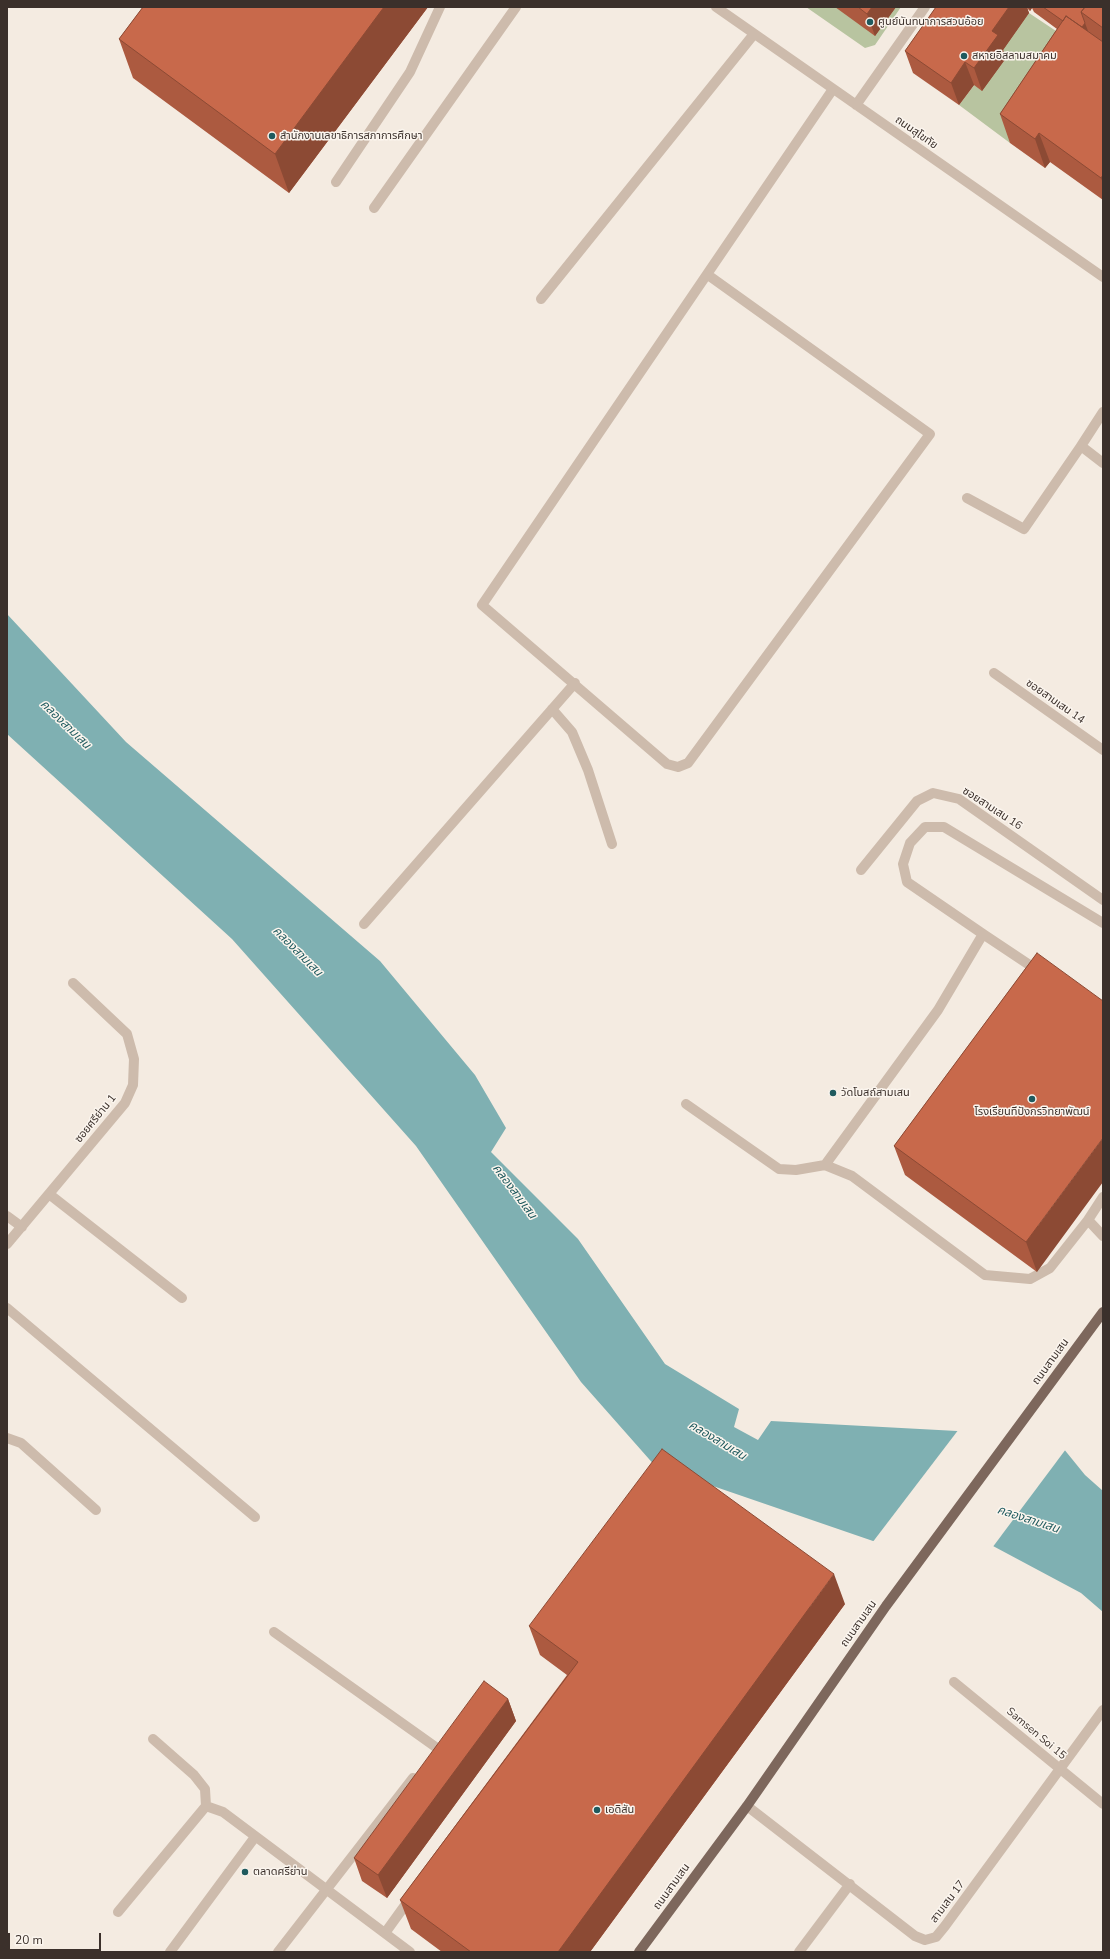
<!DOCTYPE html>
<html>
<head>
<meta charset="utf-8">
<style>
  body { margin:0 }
  #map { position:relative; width:1110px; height:1959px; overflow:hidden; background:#f4ebe1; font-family:"Nunito Sans",sans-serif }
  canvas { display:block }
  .frame { position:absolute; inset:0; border:8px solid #3b302b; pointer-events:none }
  .scale { position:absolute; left:8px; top:1933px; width:93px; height:18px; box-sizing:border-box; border:2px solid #3b302b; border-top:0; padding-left:5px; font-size:12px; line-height:14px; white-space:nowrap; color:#3b302b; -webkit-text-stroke:3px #fbf5ee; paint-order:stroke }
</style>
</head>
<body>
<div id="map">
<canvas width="1110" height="1959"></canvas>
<div class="frame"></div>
<div class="scale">20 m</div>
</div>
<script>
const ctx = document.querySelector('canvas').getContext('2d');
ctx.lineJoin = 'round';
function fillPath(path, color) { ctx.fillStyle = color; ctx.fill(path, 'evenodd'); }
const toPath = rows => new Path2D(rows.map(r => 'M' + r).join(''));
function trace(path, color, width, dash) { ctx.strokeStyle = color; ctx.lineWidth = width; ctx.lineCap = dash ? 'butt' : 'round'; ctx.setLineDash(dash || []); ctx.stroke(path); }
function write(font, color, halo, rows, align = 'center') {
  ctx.font = font + ' "Nunito Sans","Noto Sans Thai",sans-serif'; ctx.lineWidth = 3; ctx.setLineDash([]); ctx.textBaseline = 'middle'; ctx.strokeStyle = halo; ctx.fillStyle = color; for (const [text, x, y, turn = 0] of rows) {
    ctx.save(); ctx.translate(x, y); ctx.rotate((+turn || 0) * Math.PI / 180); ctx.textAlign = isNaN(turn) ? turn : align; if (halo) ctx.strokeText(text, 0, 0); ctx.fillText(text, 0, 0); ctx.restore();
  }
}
fillPath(toPath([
  [806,7,901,7,875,45,865,48],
  [1029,13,1077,45,1010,143,959,105]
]), '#b8c4a0');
fillPath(toPath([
  [7,614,126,742,380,961,475,1075,506,1128,491,1152,578,1239,665,1364,739,1409,734,1427,758,1440,771,1421,957,1431,1059,1443,1085,1475,1103,1491,1103,1612,1081,1593,993,1546,873,1541,710,1485,664,1476,581,1382,416,1146,232,939,7,734]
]), '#7fb0b2');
fillPath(toPath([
  [959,1429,1059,1441,1066,1449,992,1548,872,1543]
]), '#f4ebe1');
trace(toPath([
  [716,7,1103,277],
  [856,105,925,7],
  [336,182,410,72,440,7],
  [374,208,516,7],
  [708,275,930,434,688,763,678,767,667,764,482,605,833,89],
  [541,299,754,34],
  [1103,412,1081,446,1103,463],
  [967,498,1024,529,1081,446],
  [994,673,1103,750],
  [552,709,572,732,588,770,612,844],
  [861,870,917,801,933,793,959,799,1103,900],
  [364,924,575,683],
  [983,934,1040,972],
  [686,1104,779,1169,796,1170,825,1165,852,1176,985,1275,1030,1279,1050,1268,1088,1220,1103,1236],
  [825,1165,938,1010,983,934,907,882,903,864,910,843,925,827,944,827,1103,923],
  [49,1194,182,1298],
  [7,1216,22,1227],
  [1088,1220,1103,1197],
  [7,1244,125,1103,133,1085,134,1059,127,1034,73,983],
  [7,1308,255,1517],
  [7,1438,21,1443,96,1510],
  [274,1632,437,1748],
  [954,1682,1103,1804],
  [153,1739,194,1775,205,1789,206,1806],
  [747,1806,915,1936,925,1940,936,1937,945,1926,1103,1710],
  [118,1912,206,1806,223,1812,410,1952],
  [385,1933,411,1897],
  [170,1952,255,1837],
  [278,1952,413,1778],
  [799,1952,850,1884]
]), '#cdbbac', 10);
trace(toPath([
  [639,1952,747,1806,886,1606,1103,1312]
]), '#7d675c', 10);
fillPath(toPath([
  [143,7,428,7,289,193,133,78,119,39],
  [835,7,896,7,875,36],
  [936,7,1103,7,1103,200,1050,162,1045,168,1010,143,1000,114,1057,29,1034,12,1032,8,1030,11,1027,8,1029,13,1003,50,1006,58,982,91,974,85,959,105,913,73,905,51],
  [1037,953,1037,1272,905,1175,894,1146],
  [845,1604,590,1952,442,1952,411,1929,400,1900,567,1675,540,1655,529,1626],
  [508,1699,516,1721,387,1898,362,1881,354,1858]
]), '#ac5a40');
fillPath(toPath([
  [384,7,428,7,289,193,275,154],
  [872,7,896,7,875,36,867,14],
  [1009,7,1027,7,1029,13,1003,50,1006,58,982,91,974,68,992,31],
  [1029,7,1032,7,1032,8,1030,11],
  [1085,23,1091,39,1078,33],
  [965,62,974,85,959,105,951,83],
  [1039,133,1050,162,1045,168,1035,139],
  [1103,175,1103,183,1101,178],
  [1103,1138,1103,1182,1037,1272,1026,1242],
  [834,1574,845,1604,590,1952,558,1952],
  [508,1699,516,1721,387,1898,378,1875]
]), '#8c4a34');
const building = toPath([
  [143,7,384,7,275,154,119,39,143,7],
  [858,7,872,7,867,14,858,7],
  [936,7,1009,7,992,31,998,35,974,68,965,62,951,83,905,51,936,7],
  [1043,7,1085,7,1081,12,1085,23,1082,27,1066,16,1063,21,1043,7],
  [1085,7,1103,7,1103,28,1081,12,1085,7],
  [1066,16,1103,42,1103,175,1101,178,1039,133,1035,139,1000,114,1066,16],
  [1037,953,1103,1001,1103,1138,1026,1242,894,1146,1037,953],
  [662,1449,834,1574,558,1952,471,1952,400,1900,578,1662,529,1626,662,1449],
  [484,1681,508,1699,378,1875,354,1858,484,1681]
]);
fillPath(building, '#c8694b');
trace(building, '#8c4a34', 1);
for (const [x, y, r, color] of [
  [870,22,4,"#1f5a5e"],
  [964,56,4,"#1f5a5e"],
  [272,136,4,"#1f5a5e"],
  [833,1093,4,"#1f5a5e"],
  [1032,1099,4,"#1f5a5e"],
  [597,1810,4,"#1f5a5e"],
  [245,1872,4,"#1f5a5e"]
]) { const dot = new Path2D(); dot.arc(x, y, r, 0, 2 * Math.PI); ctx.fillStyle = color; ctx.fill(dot); trace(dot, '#fbf5ee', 1.5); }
write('11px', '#3b302b', '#fbf5ee', [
  ["ศูนย์นันทนาการสวนอ้อย",878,22],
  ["สหายอิสลามสมาคม",972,56],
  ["สำนักงานเลขาธิการสภาการศึกษา",280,136],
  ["วัดโบสถ์สามเสน",841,1093],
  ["โรงเรียนทีปังกรวิทยาพัฒน์",1032,1112,"center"],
  ["เอดิสัน",605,1810],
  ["ตลาดศรีย่าน",253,1872]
], 'left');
write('11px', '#3b302b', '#fbf5ee', [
  ["ถนนสุโขทัย",916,133,35],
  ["ซอยสามเสน 14",1055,702,35],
  ["ซอยสามเสน 16",992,809,33],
  ["ซอยศรีย่าน 1",96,1119,-51],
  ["ถนนสามเสน",1051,1362,-54],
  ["ถนนสามเสน",859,1624,-55],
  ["Samsen Soi 15",1036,1734,40],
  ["ถนนสามเสน",672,1887,-54],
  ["สามเสน 17",948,1902,-53]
]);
write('italic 12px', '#1f5a5e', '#fbf5ee', [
  ["คลองสามเสน",65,725,44],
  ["คลองสามเสน",297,952,45],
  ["คลองสามเสน",514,1192,53],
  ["คลองสามเสน",717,1441,31],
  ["คลองสามเสน",1028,1520,18]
]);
</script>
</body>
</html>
